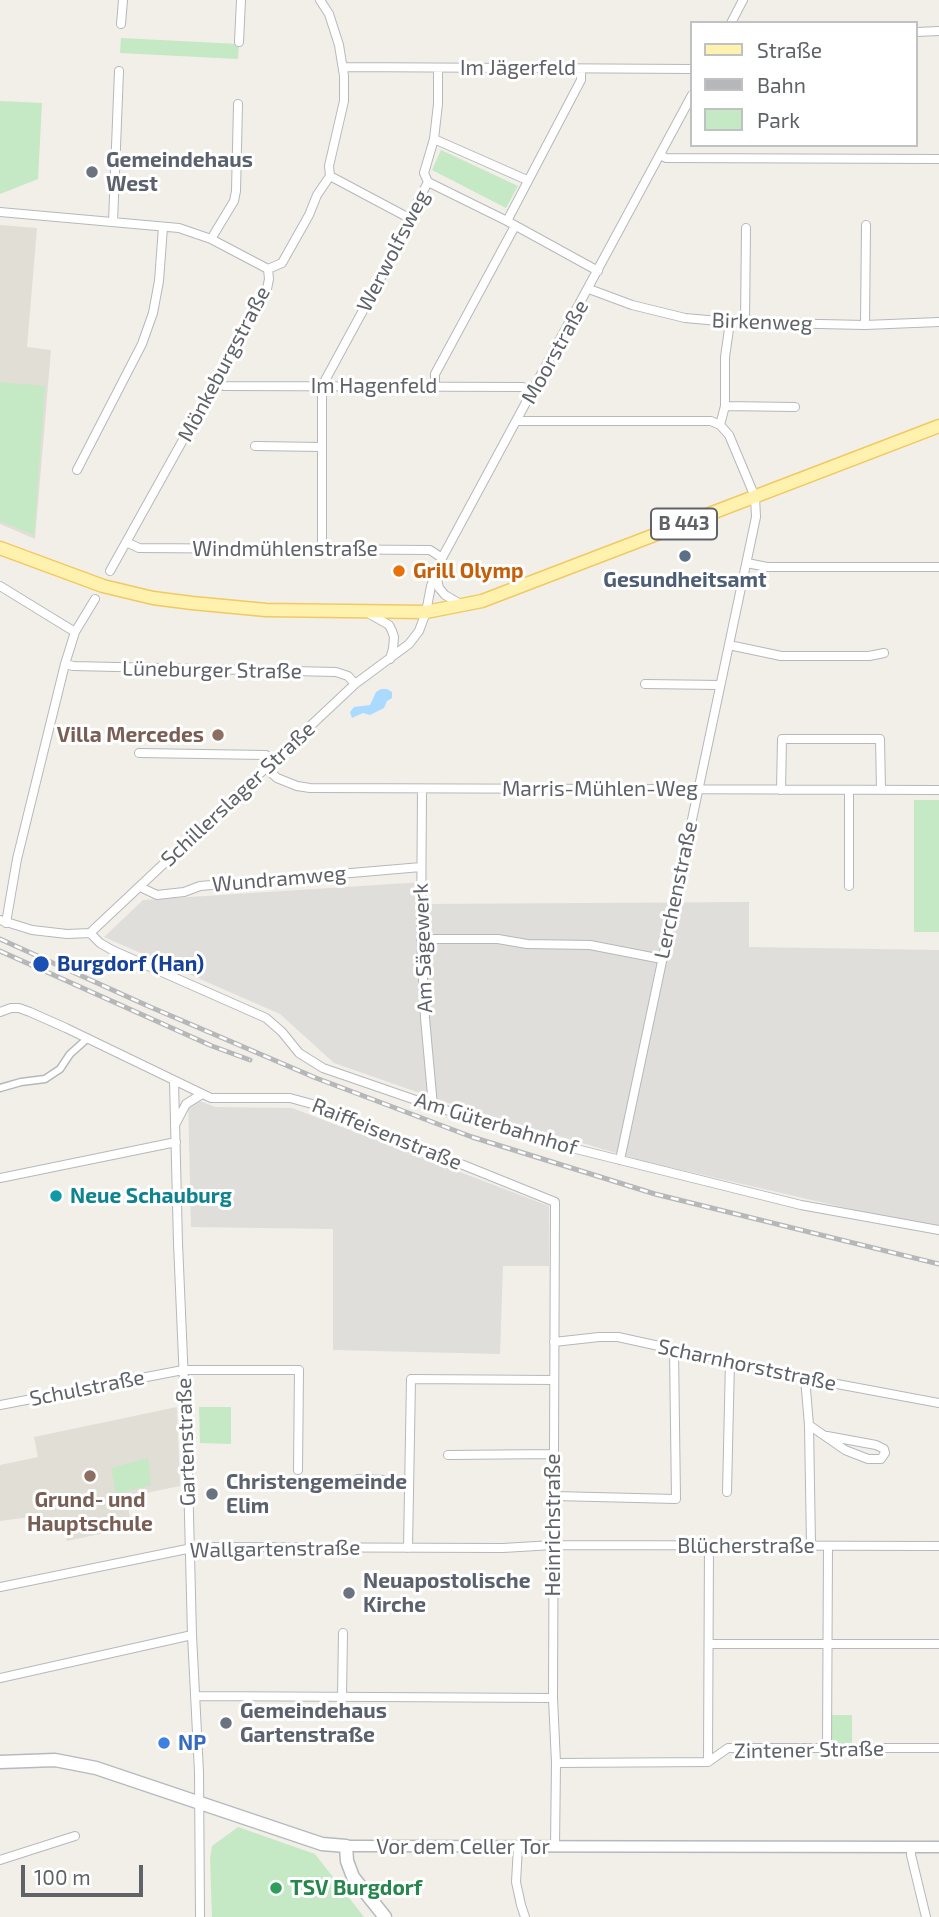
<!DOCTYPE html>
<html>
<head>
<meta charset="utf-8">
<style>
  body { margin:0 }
  #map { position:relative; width:939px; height:1917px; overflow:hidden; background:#f1efe8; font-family:"Exo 2",sans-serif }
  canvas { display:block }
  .legend { position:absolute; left:690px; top:21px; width:228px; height:126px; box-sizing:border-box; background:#fff; border:2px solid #bfc1c3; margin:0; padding:9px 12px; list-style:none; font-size:21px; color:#5f6368 }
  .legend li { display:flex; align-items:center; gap:14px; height:35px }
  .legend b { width:35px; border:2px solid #bfc1c3 }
  .scale { position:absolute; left:21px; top:1865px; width:122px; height:32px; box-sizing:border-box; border:4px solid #5f6368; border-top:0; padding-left:9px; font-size:21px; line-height:24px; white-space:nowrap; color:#5f6368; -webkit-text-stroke:5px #fff; paint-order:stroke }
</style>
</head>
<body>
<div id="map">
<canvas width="939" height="1917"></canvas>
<ul class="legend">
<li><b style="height:9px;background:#fff2af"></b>Straße</li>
<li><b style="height:9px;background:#b6b7b8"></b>Bahn</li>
<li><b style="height:19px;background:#c5e8c5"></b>Park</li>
</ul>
<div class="scale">100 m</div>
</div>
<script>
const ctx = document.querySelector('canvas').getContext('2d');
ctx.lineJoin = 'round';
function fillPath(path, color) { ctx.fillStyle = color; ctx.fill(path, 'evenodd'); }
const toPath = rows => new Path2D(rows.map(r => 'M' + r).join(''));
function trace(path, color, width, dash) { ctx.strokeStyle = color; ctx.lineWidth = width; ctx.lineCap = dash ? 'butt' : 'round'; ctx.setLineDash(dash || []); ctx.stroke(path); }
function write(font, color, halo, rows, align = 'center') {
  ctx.font = font + ' "Exo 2",sans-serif'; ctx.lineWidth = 6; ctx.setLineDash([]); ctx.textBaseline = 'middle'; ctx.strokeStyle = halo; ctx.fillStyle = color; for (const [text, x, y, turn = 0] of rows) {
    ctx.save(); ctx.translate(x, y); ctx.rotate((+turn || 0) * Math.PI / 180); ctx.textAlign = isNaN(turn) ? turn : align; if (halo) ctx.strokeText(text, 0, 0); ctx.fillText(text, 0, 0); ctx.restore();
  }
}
fillPath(toPath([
  [423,882,425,904,749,902,749,947,939,950,939,1226,859,1211,643,1161,454,1105,334,1063,280,1014,104,937,143,900],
  [188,1096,215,1107,292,1108,549,1206,549,1266,503,1266,500,1354,333,1350,333,1229,191,1227]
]), '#e0deda');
fillPath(toPath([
  [0,225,37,228,27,347,51,350,35,539,0,524],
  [177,1407,180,1486,126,1497,132,1527,67,1541,63,1524,33,1530,30,1517,0,1521,0,1465,38,1457,34,1437]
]), '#e1ded6');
fillPath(toPath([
  [121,38,239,44,238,59,120,53],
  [0,101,42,103,38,179,0,194],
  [441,150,518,186,506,208,432,170],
  [0,382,45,386,34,535,0,521],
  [914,800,939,800,939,932,914,932],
  [199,1407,231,1407,231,1444,200,1443],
  [148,1458,151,1485,116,1494,111,1468],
  [828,1715,852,1715,852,1747,828,1747],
  [238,1827,315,1854,364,1917,212,1917,210,1859,212,1846]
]), '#c5e8c5');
fillPath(toPath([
  [381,689,387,689,392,692,392,698,387,701,384,708,370,715,363,713,352,718,350,712,354,707,370,705,376,692]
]), '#aadaff');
const pedestrian = toPath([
  [0,1088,21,1082,45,1079,60,1069,70,1054,88,1038]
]);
const minor = toPath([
  [731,23,743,0],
  [121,24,123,0],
  [916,32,939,31],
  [239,42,241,0],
  [343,67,692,69],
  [434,139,527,180],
  [660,155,666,158,939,159],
  [330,176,409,218],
  [428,182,507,221,598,271],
  [0,212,179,228,211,239,268,269],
  [507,221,581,80,581,69],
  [113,222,119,71],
  [211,239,234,201,236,191,238,104],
  [589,289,632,305,685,318,730,322,865,325,939,322],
  [745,323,746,228],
  [865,325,866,225],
  [216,382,224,386,523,387,532,392],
  [435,386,435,374,515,226],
  [725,406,795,407],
  [518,421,711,421,720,425],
  [255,446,321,447],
  [77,470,142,344,153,313,159,281,163,227],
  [126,542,139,548,430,550,442,558],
  [322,549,322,386,411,222,409,218,428,182,424,173,434,139,438,104,438,68],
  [747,563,767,567,939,567],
  [110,571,267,289,269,279,268,269,282,263,309,215,317,195,330,176,329,166,344,101,344,76,339,45,329,14,320,0],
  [436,575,439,588,445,595,462,605],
  [0,586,75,632],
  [368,613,389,625,392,631,394,637,393,649,390,659],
  [729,645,781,656,869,656,884,653],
  [65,664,73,666,336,672,348,676,355,684],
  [645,684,720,685],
  [139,753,266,755,273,761],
  [266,768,277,778,297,786,310,788,939,790],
  [422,789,421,939,425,1018,433,1106],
  [781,790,782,739,880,739,881,790],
  [849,790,849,886],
  [140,887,157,895,184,892,200,886,421,867],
  [0,920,32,930,67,934,90,933],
  [6,923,17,859,65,664,75,632,95,599],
  [90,933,355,684,409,644,419,631,426,612,431,586,442,558,692,95],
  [90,933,100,943,112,950,266,1018,282,1032,299,1053,323,1068,433,1106,548,1142,801,1205,939,1230],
  [421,939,498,939,527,944,590,945,662,959],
  [0,1012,11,1008,19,1008,30,1012,66,1028,211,1098,290,1098,312,1104,555,1202,553,1698,556,1763,555,1847],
  [174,1081,178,1243,188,1475,192,1635,199,1772,200,1917],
  [175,1125,186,1104,202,1094],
  [620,1160,756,517,755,497,729,435,720,425,725,406,725,357,730,322],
  [0,1178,176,1142],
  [554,1342,599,1337,618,1337,805,1378,939,1403],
  [805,1378,809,1425,811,1545],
  [0,1405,183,1370,299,1370,298,1470],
  [809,1425,845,1450,868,1459,881,1459,885,1453,884,1449,876,1445,827,1436],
  [448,1455,554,1454],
  [358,1479,409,1481],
  [727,1492,730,1361],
  [554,1496,676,1499,674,1350],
  [408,1548,411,1379,554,1380],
  [0,1587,197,1547,503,1548,553,1545,939,1546],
  [709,1644,939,1644],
  [0,1678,192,1635],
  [195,1696,553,1698],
  [342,1697,343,1633],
  [827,1748,828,1546],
  [708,1762,709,1545],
  [556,1763,708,1762,728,1748,939,1748],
  [518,1847,516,1882,521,1905,525,1917],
  [911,1848,911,1855,926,1917],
  [0,1860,75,1836]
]);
const tertiary = toPath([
  [346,1846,939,1847]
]);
const secondary = toPath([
  [0,1762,55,1760,96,1768,322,1844,346,1846,347,1861,353,1877,385,1917]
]);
const primary = toPath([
  [0,548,103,586,153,598,192,603,266,610,426,612,482,601,939,426]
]);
trace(pedestrian, '#b5b8bc', 9);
trace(minor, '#b5b8bc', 10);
trace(tertiary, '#b5b8bc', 13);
trace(secondary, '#b6babf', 15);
trace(primary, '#f2c960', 15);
trace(pedestrian, '#fff', 6);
trace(minor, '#fff', 8);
trace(tertiary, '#fff', 10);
trace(secondary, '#fff', 12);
trace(primary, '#fff2af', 12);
const rail = toPath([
  [0,939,148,1006,316,1078,472,1137,655,1194,939,1264],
  [0,951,212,1046,250,1060]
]);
trace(rail, '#b6b7b8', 5);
trace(rail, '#fff', 2.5, [8]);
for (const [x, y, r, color] of [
  [92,172,7,"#6b7280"],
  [685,556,7,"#5c6f8a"],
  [399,571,7,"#e8710a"],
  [218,735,7,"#8d6e63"],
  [41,964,9,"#1a4fb4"],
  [56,1196,7,"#0f9aa8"],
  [90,1476,7,"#8d6e63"],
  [212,1494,7,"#6b7280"],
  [349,1593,7,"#6b7280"],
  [226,1723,7,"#6b7280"],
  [164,1743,7,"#3f7fe0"],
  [276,1888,7,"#2e9e5b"]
]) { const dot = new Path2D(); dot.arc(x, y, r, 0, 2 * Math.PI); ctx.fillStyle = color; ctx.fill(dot); trace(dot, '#fff', 2.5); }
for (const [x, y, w] of [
  [684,524,66]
]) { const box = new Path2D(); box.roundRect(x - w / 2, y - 15.5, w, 31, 5); ctx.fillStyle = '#fff'; ctx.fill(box); trace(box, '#5f6368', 2); }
write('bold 19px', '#5f6368', null, [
  ["B 443",684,524]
]);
write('21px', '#5f6368', '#fff', [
  ["Im Jägerfeld",518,68],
  ["Werwolfsweg",393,251,-63],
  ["Birkenweg",762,322,2],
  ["Moorstraße",555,352,-61],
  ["Mönkeburgstraße",224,364,-62],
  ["Im Hagenfeld",374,386],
  ["Windmühlenstraße",285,549],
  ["Lüneburger Straße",212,670,1],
  ["Marris-Mühlen-Weg",600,789],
  ["Schillerslager Straße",238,794,-43],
  ["Wundramweg",279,879,-5],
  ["Lerchenstraße",676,890,-78],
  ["Am Sägewerk",423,948,-92],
  ["Am Güterbahnhof",496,1124,17],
  ["Raiffeisenstraße",387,1134,22],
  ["Scharnhorststraße",747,1365,12],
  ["Schulstraße",87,1388,-11],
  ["Gartenstraße",186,1442,-92],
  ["Heinrichstraße",553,1525,-90],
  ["Blücherstraße",746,1546],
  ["Wallgartenstraße",275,1549,-1],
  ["Zintener Straße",809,1750,-1],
  ["Vor dem Celler Tor",463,1847]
]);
write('bold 21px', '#5b616d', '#fff', [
  ["Gemeindehaus",106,160],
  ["West",106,184],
  ["Christengemeinde",226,1482],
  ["Elim",226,1506],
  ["Neuapostolische",363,1581],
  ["Kirche",363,1605],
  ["Gemeindehaus",240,1711],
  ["Gartenstraße",240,1735]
], 'left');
write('bold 21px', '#c56008', '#fff', [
  ["Grill Olymp",413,571]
], 'left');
write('bold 21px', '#4e5e75', '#fff', [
  ["Gesundheitsamt",685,580]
]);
write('bold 21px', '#785e54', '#fff', [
  ["Villa Mercedes",204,735],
  ["Grund- und",90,1500,"center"],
  ["Hauptschule",90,1524,"center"]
], 'right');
write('bold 21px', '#164399', '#fff', [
  ["Burgdorf (Han)",57,964]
], 'left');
write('bold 21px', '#0d838f', '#fff', [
  ["Neue Schauburg",70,1196]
], 'left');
write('bold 21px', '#366cbe', '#fff', [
  ["NP",178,1743]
], 'left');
write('bold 21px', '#27864d', '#fff', [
  ["TSV Burgdorf",290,1888]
], 'left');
</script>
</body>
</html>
